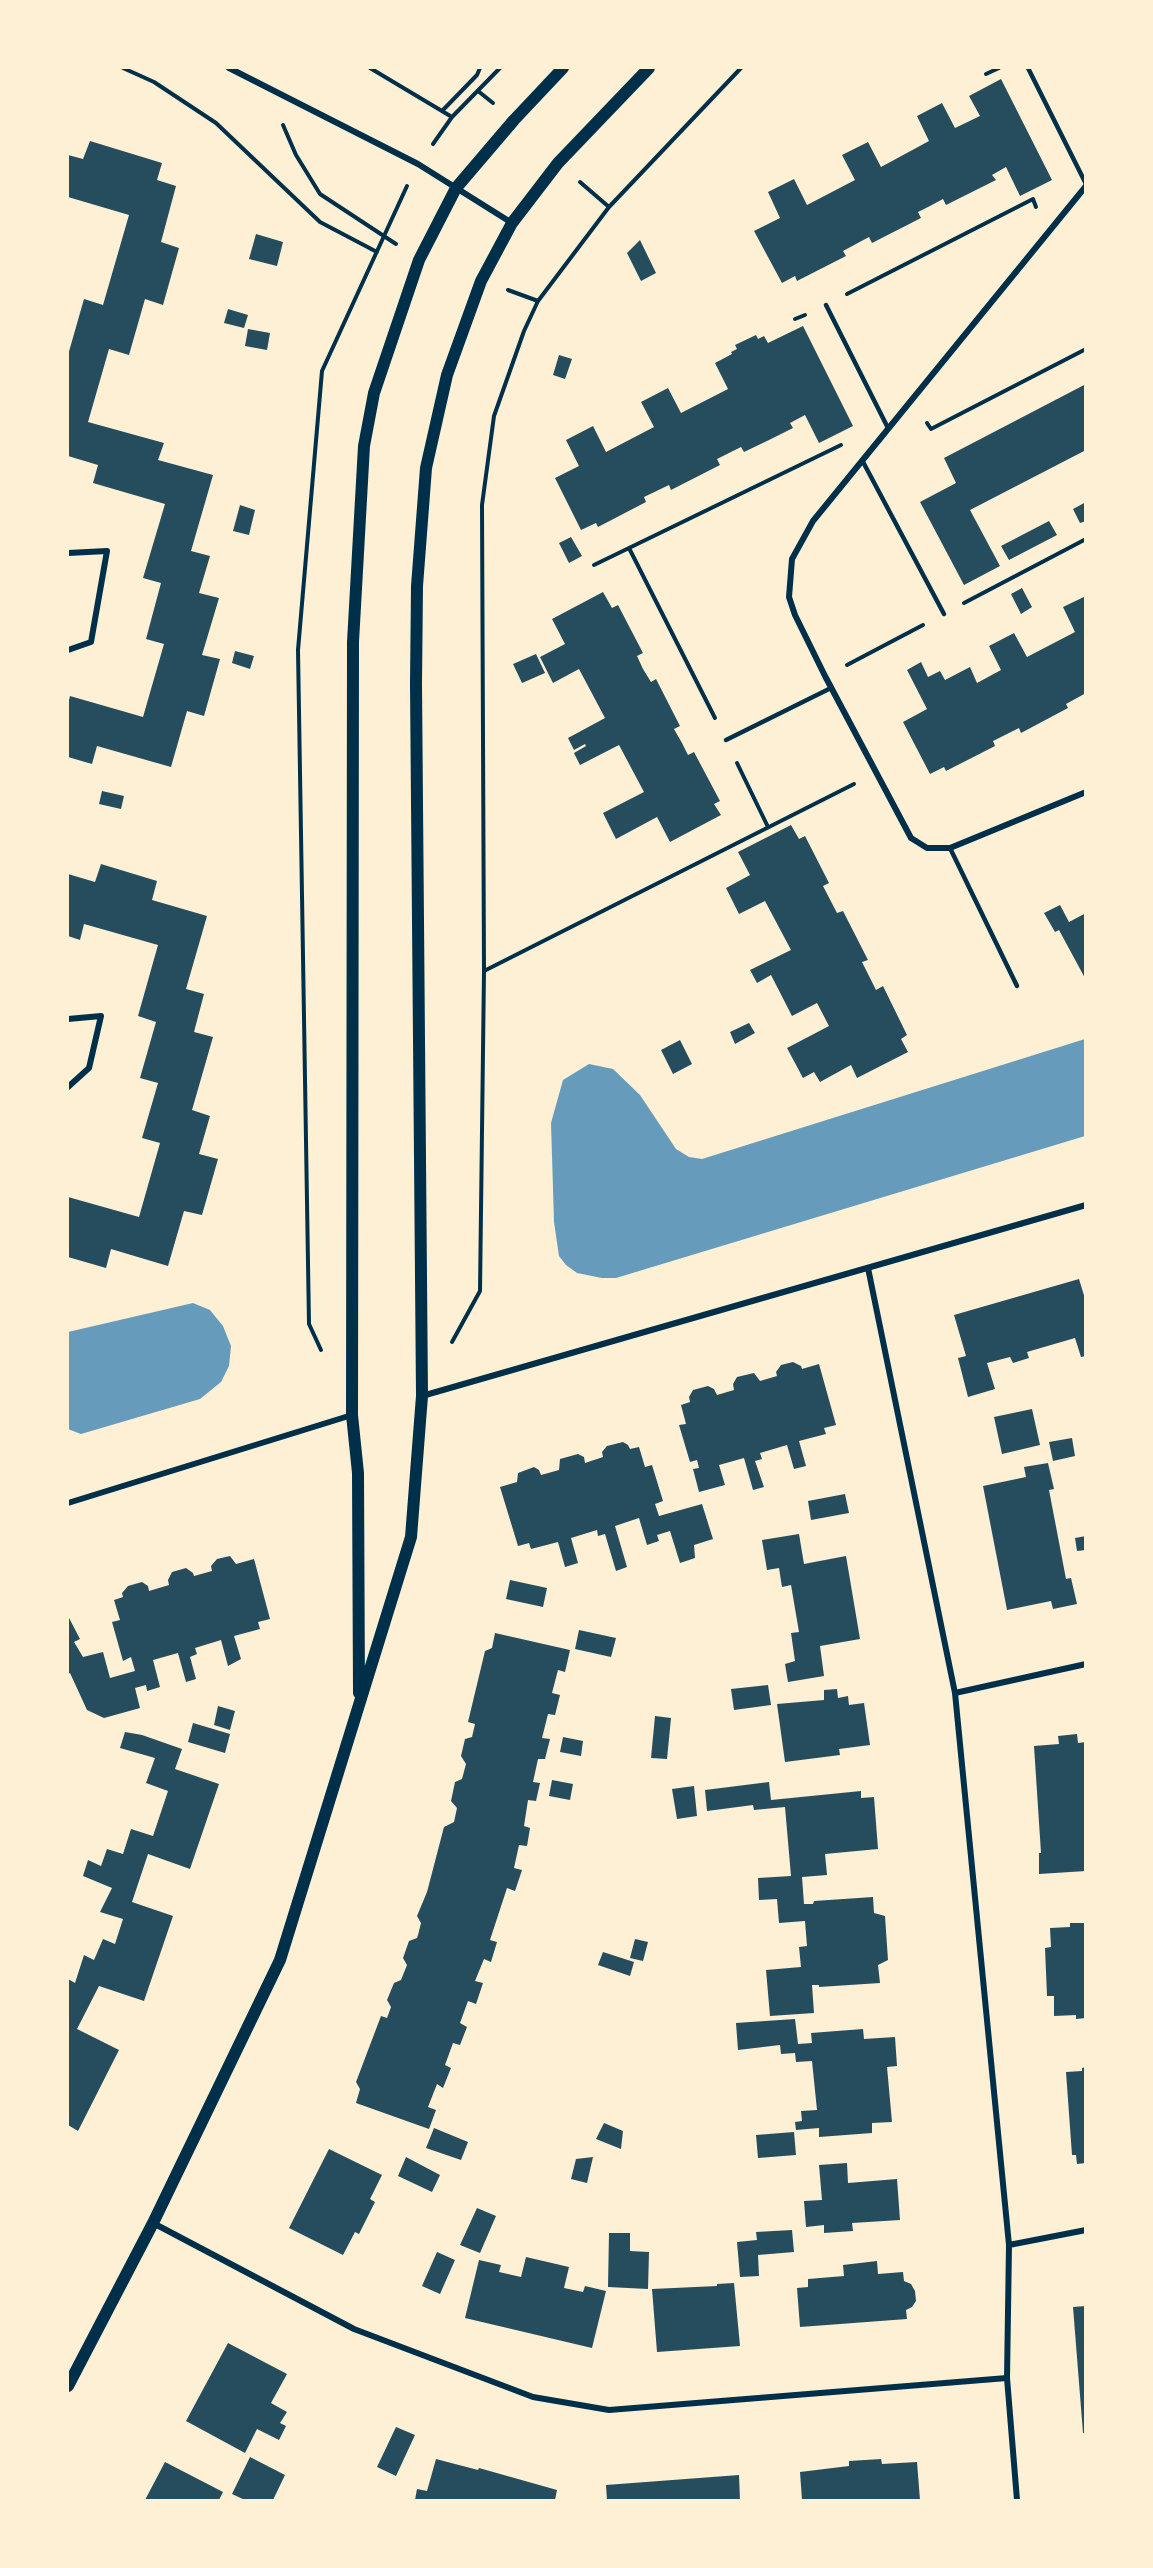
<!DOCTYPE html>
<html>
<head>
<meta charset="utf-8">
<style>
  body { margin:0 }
  #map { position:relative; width:1153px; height:2568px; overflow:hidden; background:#fdf0d5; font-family:"Work Sans",sans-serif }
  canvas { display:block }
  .frame { position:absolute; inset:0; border:69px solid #fdf0d5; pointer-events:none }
</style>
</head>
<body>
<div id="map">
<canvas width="1153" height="2568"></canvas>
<div class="frame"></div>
</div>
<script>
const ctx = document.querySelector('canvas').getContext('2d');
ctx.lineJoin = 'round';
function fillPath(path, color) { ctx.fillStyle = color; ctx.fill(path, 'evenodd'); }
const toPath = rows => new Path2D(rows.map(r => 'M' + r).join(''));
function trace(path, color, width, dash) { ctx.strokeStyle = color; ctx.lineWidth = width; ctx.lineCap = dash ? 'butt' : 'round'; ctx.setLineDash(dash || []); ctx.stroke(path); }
fillPath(toPath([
  [1085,1039,1085,1136,616,1278,602,1278,577,1273,566,1265,559,1256,554,1222,551,1123,563,1080,589,1064,613,1069,640,1095,676,1149,689,1157,702,1159],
  [193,1303,210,1310,223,1326,231,1346,229,1366,221,1382,200,1399,81,1434,68,1429,68,1332]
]), '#669bbc');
fillPath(toPath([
  [1001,79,1052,180,1020,196,1006,167,992,175,996,180,946,205,943,199,930,206,918,212,921,218,872,243,869,237,843,251,846,256,797,281,795,276,782,283,754,231,780,218,768,192,794,179,807,205,855,180,842,155,868,142,881,167,929,141,917,116,942,103,955,128,980,116,969,96],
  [90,141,162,163,157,180,176,186,161,242,179,248,163,305,145,299,129,355,109,349,88,422,164,443,158,460,213,475,191,551,210,556,199,593,219,598,202,655,220,659,204,716,187,711,171,767,97,746,92,764,68,757,68,704,70,696,143,717,164,644,146,639,161,583,143,578,165,504,93,483,98,465,68,456,68,355,84,299,103,305,129,215,68,197,68,155,83,159],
  [256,234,283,242,277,266,249,259],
  [640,240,656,273,641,281,627,253],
  [228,309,248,315,244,328,224,323],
  [803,326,853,426,819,443,805,415,790,423,793,428,769,440,744,452,741,447,717,459,720,465,671,490,669,485,644,497,646,502,598,527,596,523,581,530,555,478,579,466,566,440,593,426,606,452,654,427,641,402,668,388,681,413,728,389,715,363,732,354,731,352,737,349,735,345,756,335,758,339,764,336,768,343],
  [248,329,270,333,267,350,245,346],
  [559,355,572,359,565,379,553,375],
  [1086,384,1086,450,970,510,1000,566,964,585,920,502,956,483,944,458],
  [1086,502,1086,521,1080,523,1073,509],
  [240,505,255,510,249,535,233,531],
  [1049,521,1057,535,1009,560,1001,546],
  [571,537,582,556,569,563,559,543],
  [1022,588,1032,607,1021,614,1011,594],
  [603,592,612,608,618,605,643,653,637,656,643,669,651,682,656,679,680,726,674,729,682,743,688,755,694,752,720,801,714,804,721,815,670,842,657,817,616,839,603,813,644,792,619,745,580,765,574,753,586,746,585,744,574,750,568,738,605,718,579,669,553,683,540,657,565,644,552,619],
  [1086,596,1086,693,1066,704,1068,708,1021,733,1019,728,993,741,995,746,946,771,944,767,930,774,903,722,927,709,907,670,921,662,928,677,940,671,945,680,970,667,977,683,1001,670,989,646,1014,633,1027,657,1075,632,1063,607],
  [235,651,254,656,250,669,232,663],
  [536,654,545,673,522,683,513,664],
  [102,791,124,796,121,809,99,804],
  [791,825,799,839,805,836,829,883,823,886,837,913,843,911,868,960,862,962,876,990,883,986,907,1035,901,1039,908,1052,857,1078,851,1065,820,1082,814,1072,803,1078,787,1048,829,1026,817,1003,792,1016,771,975,757,983,750,970,791,950,765,901,739,914,726,888,750,875,738,852],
  [101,864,157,881,152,900,207,916,186,989,204,994,194,1032,213,1037,192,1110,210,1116,199,1154,218,1159,202,1215,184,1211,168,1266,111,1249,106,1268,68,1257,68,1197,139,1217,160,1143,142,1138,158,1083,140,1078,156,1022,138,1016,158,945,84,924,80,940,68,936,68,874,95,882],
  [1060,905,1069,922,1086,913,1086,980,1059,930,1055,932,1044,913],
  [749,1023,755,1033,735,1044,730,1032],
  [680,1040,692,1064,673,1074,661,1050],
  [1079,1279,1086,1302,1086,1356,1081,1357,1075,1338,1027,1352,1029,1358,1013,1363,1010,1357,987,1363,995,1389,968,1397,958,1358,966,1356,954,1315],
  [793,1362,801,1366,802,1369,819,1364,836,1425,824,1428,826,1434,799,1441,806,1466,794,1469,787,1445,760,1453,762,1459,755,1461,764,1487,753,1490,744,1458,719,1465,725,1485,699,1492,693,1469,699,1468,697,1460,690,1462,679,1425,686,1424,681,1405,690,1402,689,1397,693,1390,708,1386,714,1389,717,1395,734,1390,733,1384,737,1377,754,1373,760,1381,777,1376,776,1372,781,1365],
  [1032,1409,1040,1445,1002,1454,994,1417],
  [1072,1438,1075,1456,1053,1461,1049,1442],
  [623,1442,628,1445,630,1449,639,1447,645,1467,652,1465,663,1501,655,1504,659,1516,702,1504,713,1539,694,1545,695,1558,680,1563,670,1531,657,1535,659,1541,647,1545,639,1518,615,1526,627,1567,616,1571,605,1534,598,1536,597,1530,571,1538,578,1563,565,1567,558,1542,531,1549,529,1543,518,1546,500,1487,517,1482,518,1473,534,1467,539,1470,541,1475,559,1470,560,1459,578,1454,584,1457,585,1463,603,1457,602,1452,607,1446],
  [1048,1463,1054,1489,1049,1490,1066,1579,1071,1578,1077,1604,1053,1609,1051,1601,1007,1610,983,1486,1026,1477,1024,1467],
  [845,1494,849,1513,811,1520,808,1501],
  [799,1534,804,1564,846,1556,860,1639,820,1646,824,1676,788,1682,785,1664,795,1661,791,1633,799,1632,791,1585,782,1587,779,1568,767,1570,762,1540],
  [1086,1536,1086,1550,1077,1551,1075,1538],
  [230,1556,236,1564,254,1559,270,1619,258,1622,260,1629,234,1636,241,1659,228,1666,221,1640,195,1648,197,1654,190,1657,196,1679,186,1682,178,1653,153,1660,160,1687,147,1691,146,1685,135,1688,140,1708,104,1718,87,1710,70,1673,68,1674,68,1616,80,1639,74,1642,83,1657,103,1652,110,1678,135,1671,131,1657,123,1661,112,1622,120,1620,114,1600,123,1597,122,1593,128,1586,142,1582,148,1586,149,1591,169,1585,168,1580,172,1572,186,1568,193,1573,194,1576,212,1571,211,1566,217,1559],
  [510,1580,547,1588,543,1607,506,1599],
  [579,1630,616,1638,611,1657,575,1649],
  [495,1633,570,1650,565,1672,558,1670,552,1693,560,1695,555,1715,548,1714,542,1738,550,1739,545,1759,538,1759,533,1782,540,1783,536,1801,528,1800,524,1826,530,1828,527,1846,519,1845,514,1868,522,1870,515,1891,507,1888,490,1940,497,1942,491,1962,484,1959,475,1981,483,1983,476,2004,468,2001,460,2023,467,2027,460,2045,453,2043,445,2065,451,2068,443,2088,437,2084,428,2107,436,2110,429,2129,356,2103,360,2089,356,2082,381,2016,387,2018,391,2007,387,2000,394,1983,401,1980,407,1965,403,1958,409,1941,417,1938,418,1935,421,1923,417,1916,427,1892,444,1827,454,1822,457,1808,451,1801,455,1782,462,1779,466,1764,461,1756,465,1739,472,1737,475,1724,468,1722,485,1651,492,1648],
  [768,1685,771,1705,734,1710,731,1689],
  [837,1689,838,1698,848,1696,849,1705,864,1703,870,1745,839,1749,840,1755,785,1762,777,1704,824,1700,824,1690],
  [218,1706,235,1711,230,1730,214,1725],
  [655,1716,671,1718,667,1759,651,1758],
  [193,1723,230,1734,225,1753,188,1742],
  [125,1732,142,1735,182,1749,175,1769,219,1784,190,1869,148,1854,132,1902,173,1916,144,2001,99,1986,77,2029,119,2050,78,2131,68,2125,68,1979,75,1983,84,1955,94,1960,103,1939,115,1944,123,1919,100,1912,112,1888,83,1876,88,1860,101,1866,107,1849,123,1854,131,1829,153,1836,168,1791,146,1783,155,1758,120,1748],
  [1077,1734,1078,1743,1086,1742,1086,1871,1039,1874,1039,1853,1041,1853,1034,1746,1059,1744,1058,1736],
  [563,1737,583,1741,581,1756,560,1752],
  [552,1780,573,1784,570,1800,549,1796],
  [769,1782,771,1800,861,1791,861,1798,874,1797,878,1849,825,1854,827,1875,802,1877,804,1904,813,1904,814,1901,873,1897,874,1913,885,1916,888,1960,878,1965,880,1983,819,1987,819,1985,812,1985,814,2013,770,2016,766,1970,801,1967,799,1947,807,1946,805,1921,779,1923,777,1899,759,1900,758,1878,791,1876,785,1807,754,1810,753,1805,707,1811,705,1790],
  [694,1786,697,1816,677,1819,672,1789],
  [1070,1923,1086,1923,1086,2018,1076,2019,1076,2015,1054,2016,1054,1996,1047,1996,1045,1948,1051,1947,1050,1928,1070,1927],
  [635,1939,648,1942,643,1961,630,1958],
  [603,1952,634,1962,630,1976,598,1965],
  [795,2019,798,2044,812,2043,811,2033,863,2029,864,2039,895,2037,897,2066,887,2067,892,2122,872,2123,872,2133,819,2137,819,2128,796,2130,795,2122,802,2121,801,2111,817,2110,812,2061,796,2062,795,2053,781,2054,780,2045,738,2050,736,2023],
  [1086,2067,1086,2163,1077,2164,1076,2155,1072,2155,1066,2072,1082,2071,1082,2068],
  [604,2123,623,2131,621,2149,596,2139],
  [434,2128,468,2142,461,2160,426,2148],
  [794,2132,796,2155,758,2158,756,2135],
  [329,2149,382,2175,370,2199,375,2202,359,2234,355,2232,343,2255,289,2228],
  [406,2157,440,2175,432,2192,398,2176],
  [593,2157,587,2183,571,2179,576,2159],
  [847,2163,848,2183,897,2179,900,2220,852,2223,853,2231,824,2233,824,2225,806,2227,804,2201,822,2200,819,2165],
  [477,2208,496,2216,480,2253,460,2245],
  [792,2230,794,2252,758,2255,759,2276,740,2277,737,2242,757,2240,756,2232],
  [609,2233,630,2233,630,2251,649,2252,648,2289,608,2287],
  [437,2252,455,2260,440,2294,422,2286],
  [526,2257,569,2267,564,2288,583,2292,585,2286,606,2291,592,2348,465,2318,479,2260,501,2265,499,2272,521,2277],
  [877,2261,878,2274,903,2272,904,2281,911,2284,915,2291,916,2301,912,2307,906,2310,907,2319,800,2327,797,2288,808,2287,808,2279,844,2276,843,2265],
  [734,2283,740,2346,657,2352,652,2289,717,2286,717,2284],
  [1086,2306,1086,2433,1083,2433,1073,2307],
  [228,2343,287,2374,271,2403,287,2412,280,2423,286,2426,279,2440,257,2429,245,2453,186,2421],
  [396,2427,415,2435,396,2476,377,2467],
  [250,2457,285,2475,273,2500,245,2500,232,2494],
  [436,2459,478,2470,479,2468,557,2490,555,2500,415,2500,417,2489,427,2491],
  [881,2459,882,2464,917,2462,920,2500,802,2500,800,2472,849,2466,849,2461],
  [165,2462,223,2492,219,2500,145,2500],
  [739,2475,740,2500,607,2500,606,2485]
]), '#264d5e');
trace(toPath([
  [123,68,154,82,216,123,320,222,377,252],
  [370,68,452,117],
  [986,74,999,68],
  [478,91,493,103],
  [442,111,477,75,480,68],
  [283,125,296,155,320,194,396,244],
  [433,144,452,117,500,68],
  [580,182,609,207],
  [508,290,538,301],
  [847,294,1033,199,1036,207],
  [795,319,805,315],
  [927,423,931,429,1086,349],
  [629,548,715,718],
  [594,565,841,445],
  [964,603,1086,539],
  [847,665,923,625],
  [737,763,768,827],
  [484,971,854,784],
  [452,1342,480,1291,484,971,482,505,494,416,524,331,538,301,609,207,741,68],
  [321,1350,309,1324,298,650,322,371,407,186]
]), '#003049', 4);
trace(toPath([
  [1028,68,1086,184],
  [826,305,888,428],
  [862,460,944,614],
  [726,740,831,688],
  [950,848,1017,986]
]), '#003049', 4.5);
trace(toPath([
  [229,68,418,164,512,223],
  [1086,186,813,521,792,559,789,597,795,615,825,676,911,838,927,848,950,848,1086,792],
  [68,553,107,551,91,642,68,650],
  [68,1019,101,1016,89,1068,68,1087],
  [868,1268,955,1693,1009,2245,1007,2378,1017,2500],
  [422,1396,1086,1205],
  [68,1503,352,1415],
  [955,1693,1086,1664],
  [153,2223,354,2329,533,2397,609,2410,1007,2378],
  [1009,2245,1086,2230]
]), '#003049', 6);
trace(toPath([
  [359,1693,358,1473,352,1415,353,642,364,446,374,393,419,260,456,188,514,120,563,68],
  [68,2386,153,2223,280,1960,411,1537,422,1396,416,684,417,586,426,468,447,375,481,281,512,223,558,163,649,68]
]), '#003049', 12);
</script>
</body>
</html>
